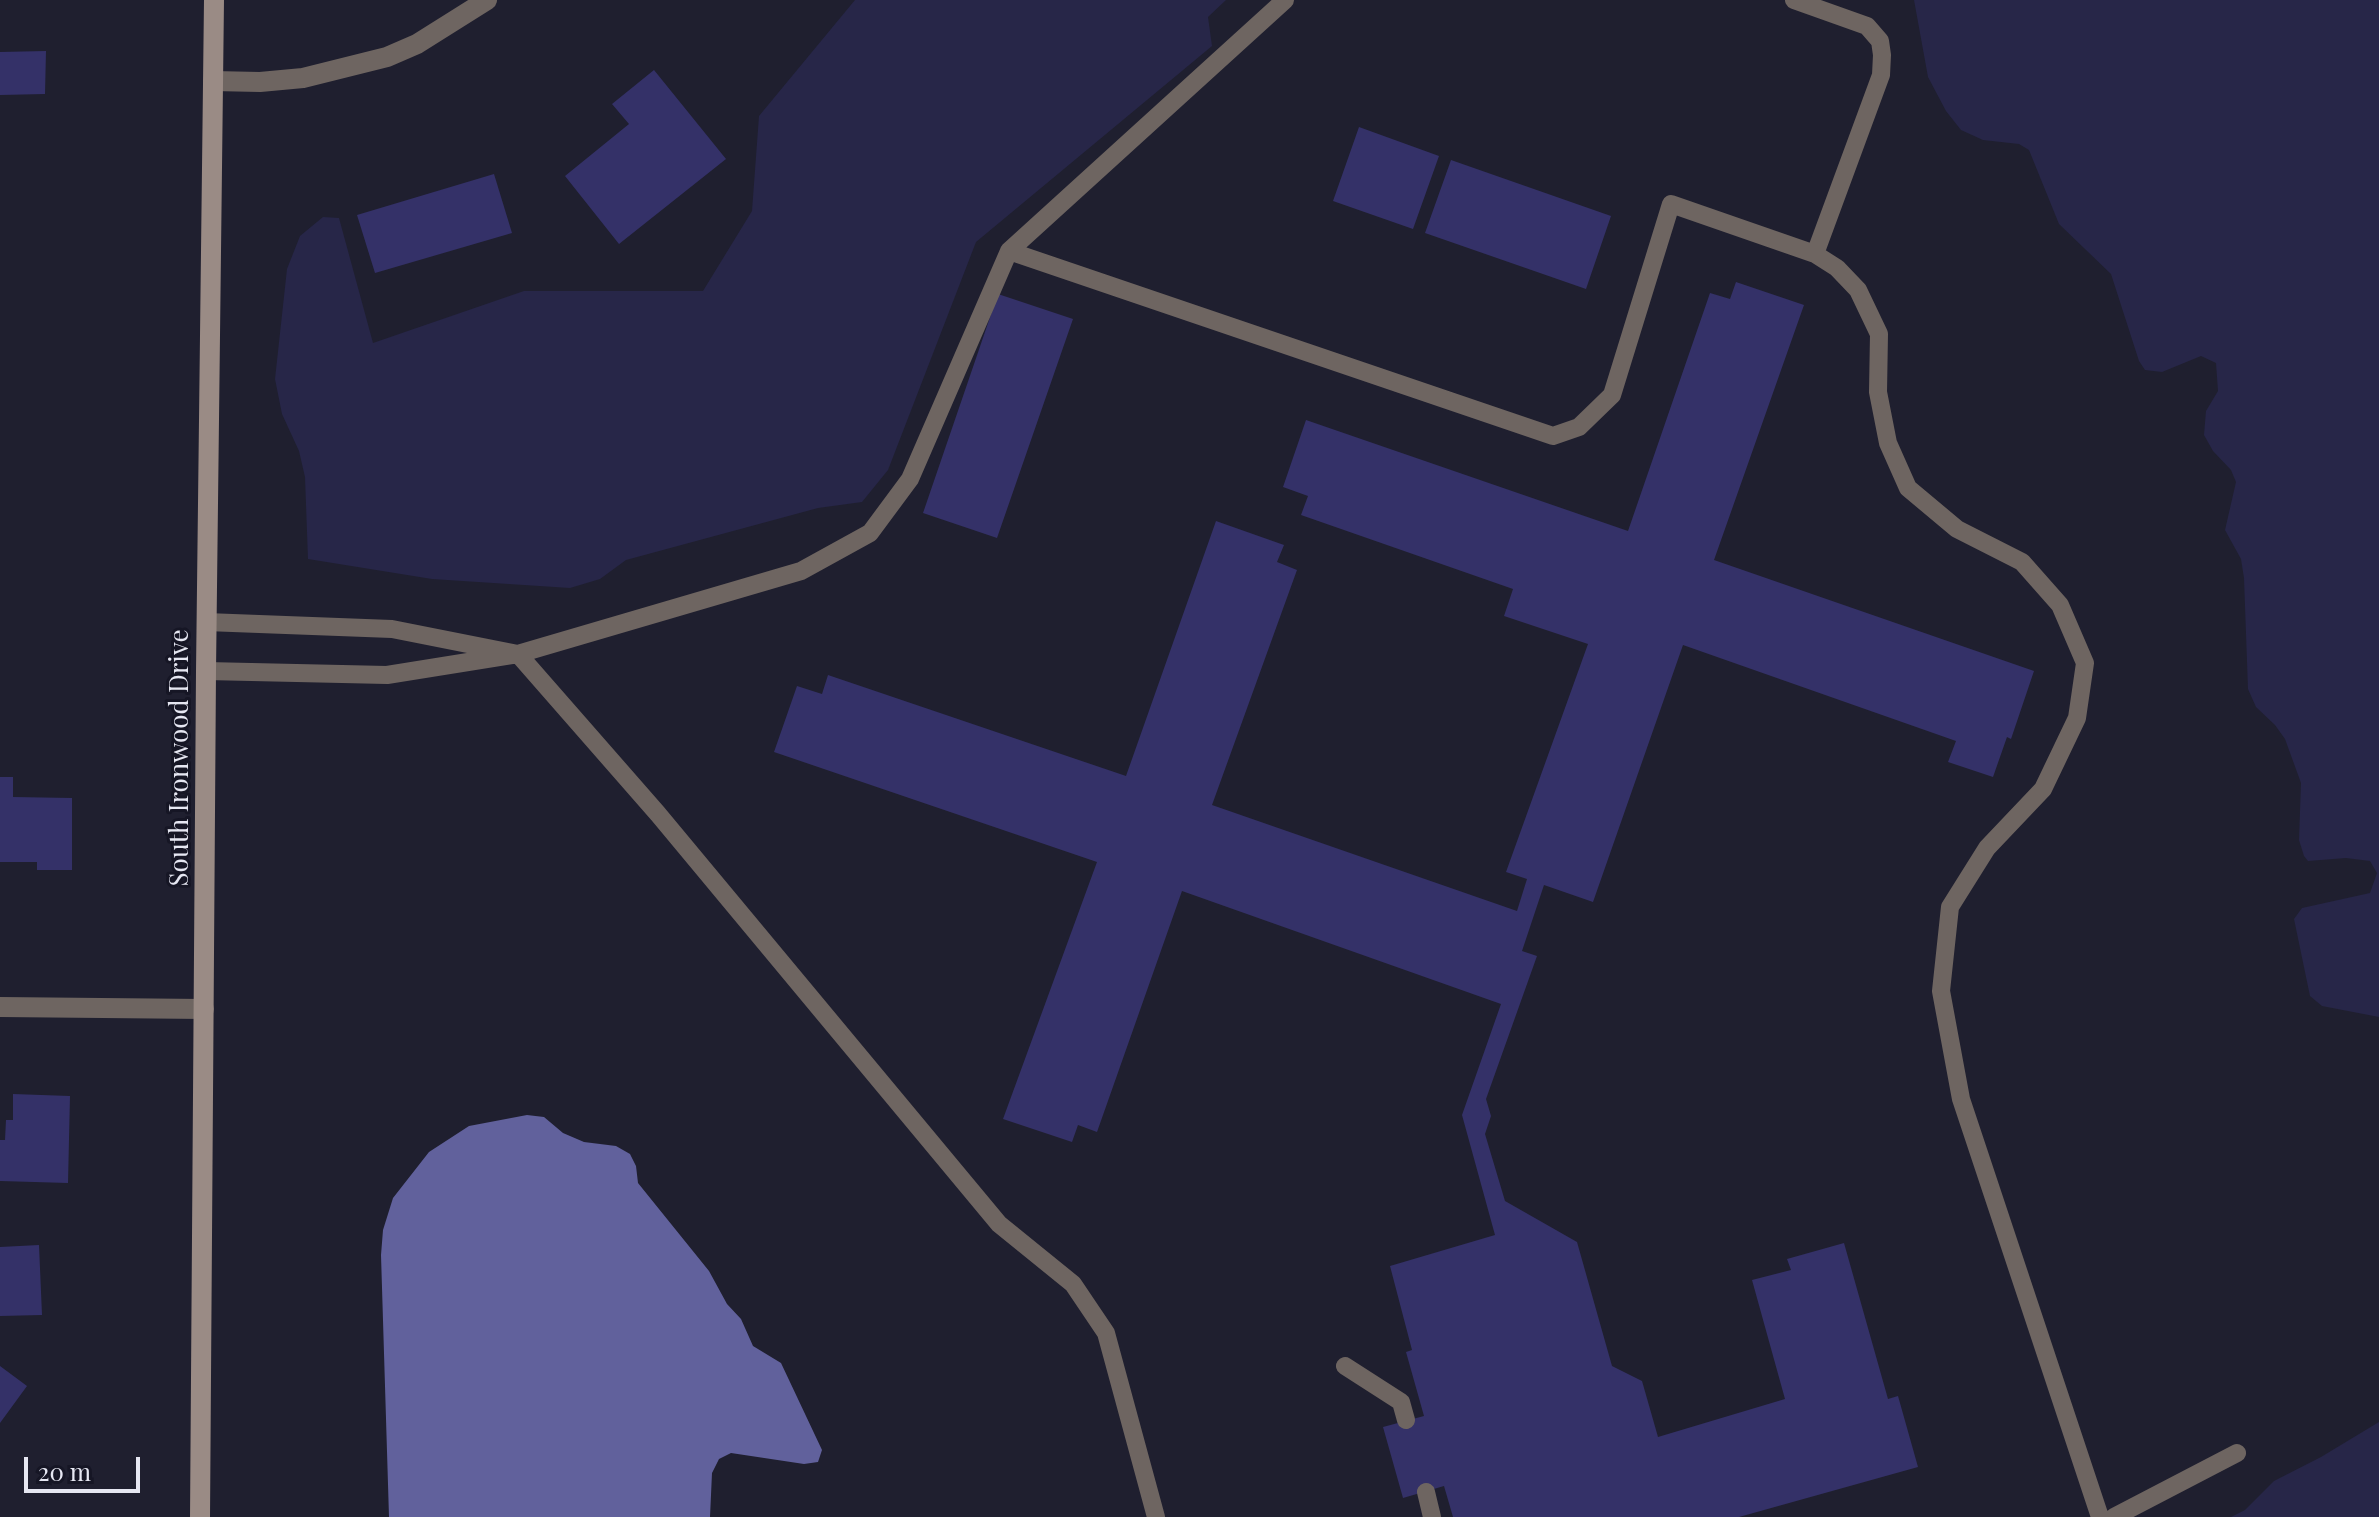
<!DOCTYPE html>
<html>
<head>
<meta charset="utf-8">
<style>
  body { margin:0 }
  #map { position:relative; width:2379px; height:1517px; overflow:hidden; background:#1f1f2f; font-family:"Playfair Display",serif }
  canvas { display:block }
  .scale { position:absolute; left:24px; top:1457px; width:116px; height:36px; box-sizing:border-box; border:4px solid #e6e7f2; border-top:0; padding-left:10px; font-size:24px; line-height:28px; white-space:nowrap; color:#e6e7f2; -webkit-text-stroke:6px #161625; paint-order:stroke }
</style>
</head>
<body>
<div id="map">
<canvas width="2379" height="1517"></canvas>
<div class="scale">20 m</div>
</div>
<script>
const ctx = document.querySelector('canvas').getContext('2d');
ctx.lineJoin = 'round';
function fillPath(path, color) { ctx.fillStyle = color; ctx.fill(path, 'evenodd'); }
const toPath = rows => new Path2D(rows.map(r => 'M' + r).join(''));
function trace(path, color, width, dash) { ctx.strokeStyle = color; ctx.lineWidth = width; ctx.lineCap = dash ? 'butt' : 'round'; ctx.setLineDash(dash || []); ctx.stroke(path); }
function write(font, color, halo, rows, align = 'center') {
  ctx.font = font + ' "Playfair Display",serif'; ctx.lineWidth = 6; ctx.setLineDash([]); ctx.textBaseline = 'middle'; ctx.strokeStyle = halo; ctx.fillStyle = color; for (const [text, x, y, turn = 0] of rows) {
    ctx.save(); ctx.translate(x, y); ctx.rotate((+turn || 0) * Math.PI / 180); ctx.textAlign = isNaN(turn) ? turn : align; if (halo) ctx.strokeText(text, 0, 0); ctx.fillText(text, 0, 0); ctx.restore();
  }
}
fillPath(toPath([
  [855,0,1226,0,1208,17,1212,46,976,242,888,470,862,502,818,508,626,560,600,579,570,588,432,579,308,559,305,477,299,451,282,414,275,379,287,269,300,236,323,217,339,218,373,343,524,291,703,291,752,211,759,116],
  [1914,0,2379,0,2379,1017,2322,1006,2310,996,2294,919,2302,908,2370,893,2377,873,2370,861,2346,858,2308,861,2304,856,2299,840,2301,783,2285,739,2275,725,2256,707,2248,689,2244,578,2241,559,2225,530,2236,482,2231,470,2213,451,2204,435,2206,411,2218,391,2216,363,2201,356,2162,372,2145,370,2139,361,2111,274,2059,224,2029,150,2019,144,1983,140,1961,130,1946,111,1928,77],
  [2379,1422,2379,1517,2231,1517,2245,1510,2274,1481,2321,1457]
]), '#272648');
fillPath(toPath([
  [527,1115,544,1117,563,1133,584,1142,616,1146,630,1154,636,1166,638,1183,709,1271,727,1304,741,1319,753,1346,781,1363,822,1450,818,1462,804,1464,731,1453,719,1459,712,1473,710,1517,389,1517,381,1255,383,1230,393,1198,429,1152,469,1126]
]), '#61619c');
fillPath(toPath([
  [46,51,45,94,0,95,0,52],
  [654,70,726,159,619,244,565,176,629,124,612,104],
  [1359,127,1439,156,1413,229,1333,201],
  [1451,160,1611,216,1586,289,1425,233],
  [494,174,512,233,375,273,357,215],
  [1736,282,1804,305,1714,560,2034,671,2011,739,2007,737,1993,777,1948,762,1956,741,1683,645,1593,902,1544,885,1522,951,1537,956,1486,1099,1491,1116,1485,1134,1505,1201,1577,1242,1612,1366,1642,1381,1658,1437,1785,1399,1752,1280,1791,1270,1787,1259,1844,1243,1888,1399,1898,1396,1918,1467,1739,1517,1453,1517,1444,1486,1403,1498,1383,1427,1424,1416,1406,1352,1412,1350,1390,1266,1495,1235,1462,1115,1501,1004,1182,891,1097,1132,1078,1125,1072,1142,1003,1119,1097,862,774,752,797,686,822,694,828,675,1126,776,1216,521,1284,545,1277,562,1297,570,1212,805,1517,911,1527,879,1506,872,1588,644,1504,616,1513,589,1301,515,1308,496,1283,487,1306,420,1628,531,1710,293,1730,299],
  [998,294,1073,319,997,538,923,513],
  [0,777,13,777,13,797,72,798,72,870,37,870,37,862,0,862],
  [13,1094,70,1096,68,1183,0,1181,0,1140,5,1140,6,1120,13,1120],
  [39,1245,42,1315,0,1316,0,1247],
  [0,1366,27,1386,0,1423]
]), '#343168');
trace(toPath([
  [1794,0,1867,26,1880,41,1882,55,1881,75,1815,254],
  [1009,251,1285,0],
  [206,622,392,629,518,654,658,814,999,1224,1073,1284,1106,1333,1156,1517],
  [206,671,387,675,518,654,801,571,870,533,910,479,1009,251,1553,436,1579,427,1612,395,1671,204,1815,254,1837,268,1858,290,1879,334,1878,392,1888,443,1908,488,1957,529,2022,562,2060,605,2085,663,2077,718,2043,789,1987,848,1950,907,1941,991,1961,1099,2100,1517],
  [1345,1366,1401,1402,1406,1420],
  [1426,1492,1432,1517],
  [2114,1517,2237,1453]
]), '#6e6561', 18);
trace(toPath([
  [213,81,260,82,303,78,387,57,417,44,487,0],
  [0,1007,204,1009]
]), '#6e6561', 20);
trace(toPath([
  [200,1517,206,671,214,0]
]), '#9a8b85', 20);
write('26px', '#e6e7f2', '#161625', [
  ["South Ironwood Drive",180,758,-90]
]);
</script>
</body>
</html>
